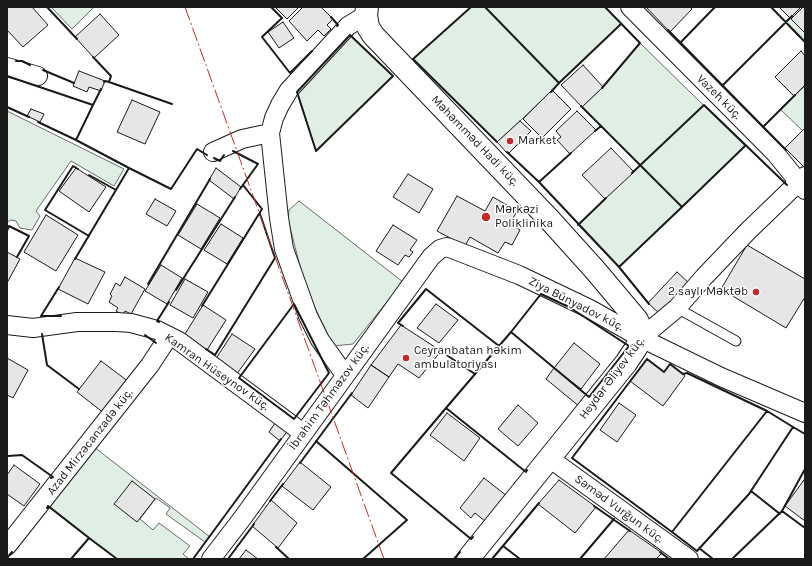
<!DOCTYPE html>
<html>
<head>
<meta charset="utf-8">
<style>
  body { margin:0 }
  #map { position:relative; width:812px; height:566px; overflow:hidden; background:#fff; font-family:Karla,sans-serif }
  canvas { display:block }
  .frame { position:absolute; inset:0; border:8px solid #1a1a1a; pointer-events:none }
</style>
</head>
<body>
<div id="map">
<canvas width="812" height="566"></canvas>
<div class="frame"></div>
</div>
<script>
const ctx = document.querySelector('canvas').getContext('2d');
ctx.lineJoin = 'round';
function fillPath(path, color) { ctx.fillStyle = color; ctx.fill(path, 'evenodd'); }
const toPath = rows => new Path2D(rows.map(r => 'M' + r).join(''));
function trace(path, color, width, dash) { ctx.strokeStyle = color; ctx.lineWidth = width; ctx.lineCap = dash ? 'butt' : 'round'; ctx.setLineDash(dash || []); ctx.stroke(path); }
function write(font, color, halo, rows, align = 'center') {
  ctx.font = font + ' Karla,sans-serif'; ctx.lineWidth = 3; ctx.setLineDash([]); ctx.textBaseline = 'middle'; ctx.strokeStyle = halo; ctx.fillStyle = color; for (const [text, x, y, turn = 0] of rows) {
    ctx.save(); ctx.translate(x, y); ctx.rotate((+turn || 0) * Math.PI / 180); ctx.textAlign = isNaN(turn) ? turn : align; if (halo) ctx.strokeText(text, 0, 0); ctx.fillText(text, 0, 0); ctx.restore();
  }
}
const green = toPath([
  [51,7,94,7,72,29,51,7],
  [471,7,605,7,621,24,520,121,497,142,413,59,471,7],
  [801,7,805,7,805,43,785,22,801,7],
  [350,35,393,76,316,151,297,92,350,35],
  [640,43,745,146,619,267,578,225,640,165,582,107,603,87,640,43],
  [805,86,805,133,780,109,805,86],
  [7,111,124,169,114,186,71,161,36,211,40,216,32,230,20,228,16,221,11,220,7,222,7,111],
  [299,201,403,282,353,344,333,346,306,289,288,220,289,210,299,201],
  [94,447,210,537,205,542,166,514,170,508,156,498,140,519,153,530,159,523,190,546,183,554,189,559,117,559,49,506,94,447]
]);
fillPath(green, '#e0efe3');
trace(green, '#6a6a6a', 1);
const building = toPath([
  [7,7,32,7,48,25,23,47,7,30,7,7],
  [275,7,299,7,287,19,275,7],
  [303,7,321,7,333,19,327,25,331,29,324,36,318,30,307,41,289,21,303,7],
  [646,7,690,7,692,9,670,32,646,7],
  [779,7,801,7,790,18,779,7],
  [803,7,805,7,805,33,791,19,803,7],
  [100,14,119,35,94,58,75,37,100,14],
  [283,22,294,38,279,48,268,32,283,22],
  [801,51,805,56,805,85,794,96,775,77,801,51],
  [583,65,603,87,582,107,561,85,583,65],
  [79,71,105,81,101,91,89,87,87,92,73,86,79,71],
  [552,90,571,109,542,138,523,119,552,90],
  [132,100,160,112,145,144,117,132,132,100],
  [31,109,44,114,40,122,27,116,31,109],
  [577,111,596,130,570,154,557,140,561,137,556,131,577,111],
  [520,121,531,131,508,154,497,142,520,121],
  [805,128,805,168,785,148,805,128],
  [611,148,634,172,605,199,582,175,611,148],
  [76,168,106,187,89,212,59,191,76,168],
  [216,168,241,187,234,199,209,180,216,168],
  [408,174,433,189,419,213,393,197,408,174],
  [457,196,485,211,493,197,517,211,510,224,520,230,512,245,505,242,498,253,470,237,465,246,437,231,457,196],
  [155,199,176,211,167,226,146,214,155,199],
  [197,204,220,218,201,249,178,235,197,204],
  [46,215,78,235,56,271,24,252,46,215],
  [221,224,243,238,227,264,204,250,221,224],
  [393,225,417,240,410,250,413,252,409,257,405,255,398,265,376,251,393,225],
  [747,245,805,279,805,297,786,328,721,289,747,245],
  [7,252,20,259,7,283,7,252],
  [75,258,105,272,88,304,58,289,75,258],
  [161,265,182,278,167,304,145,291,161,265],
  [677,272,689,283,660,314,648,303,677,272],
  [125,277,145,289,131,314,125,311,123,315,116,311,118,308,109,302,112,296,110,294,116,283,120,286,125,277],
  [185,279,208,292,193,318,170,305,185,279],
  [436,304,458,320,439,343,417,328,436,304],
  [203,305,226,320,207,350,185,334,203,305],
  [401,325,441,351,419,378,398,364,389,377,371,365,401,325],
  [232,334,255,349,236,375,217,357,232,334],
  [574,343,600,364,581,389,554,368,574,343],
  [7,358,28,370,13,398,7,395,7,358],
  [647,359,664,372,670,364,685,376,663,406,630,381,647,359],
  [101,361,129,382,105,414,77,392,101,361],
  [371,365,389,377,368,408,351,395,371,365],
  [554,368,589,397,580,407,546,379,554,368],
  [619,403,636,415,617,442,600,430,619,403],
  [518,405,538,423,518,446,498,429,518,405],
  [447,413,480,438,464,461,430,435,447,413],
  [277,420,289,429,280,441,269,432,277,420],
  [300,462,331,487,313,510,282,486,300,462],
  [14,465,40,484,24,506,7,494,7,475,14,465],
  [484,478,507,496,486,522,475,513,471,518,460,508,484,478],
  [559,480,596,507,575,533,538,504,559,480],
  [804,480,805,480,805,521,785,506,804,480],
  [132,481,155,499,137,522,114,504,132,481],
  [271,500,297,523,278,548,252,526,271,500],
  [629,530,662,553,656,559,604,559,629,530],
  [246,550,258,559,239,559,246,550]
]);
fillPath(building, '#e6e6e6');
trace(building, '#1a1a1a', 1);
const service = toPath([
  [677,308,736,341]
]);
const minor = toPath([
  [630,7,776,154,805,190],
  [7,67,38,76],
  [213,152,242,139,270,133],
  [7,325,33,328,77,322,117,322,131,323,157,330,179,341,303,433],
  [641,338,677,308,704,277,748,231,805,176],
  [345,375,320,340,308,316,284,249,279,218,270,133,274,118,280,105,289,90,348,26,366,15],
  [549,458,689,559],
  [7,546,150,365,169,336],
  [211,559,241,520,431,257,440,249,447,247,519,275,590,309,641,338,721,377,805,413]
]);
const tertiary = toPath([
  [367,7,366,15,368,27,373,35,549,219,595,270,637,320,641,329,641,338,636,348,626,363,468,559]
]);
trace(service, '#1a1a1a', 11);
trace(minor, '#1a1a1a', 20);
trace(tertiary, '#1a1a1a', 24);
trace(service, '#fff', 9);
trace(minor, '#fff', 18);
trace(tertiary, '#fff', 22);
trace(toPath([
  [47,7,77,39],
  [271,7,282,18,262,37,290,73,312,51],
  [471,7,413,59,497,142],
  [485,7,559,83,551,92],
  [771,7,805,42],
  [331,17,338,25,337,26],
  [668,30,786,150],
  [350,35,393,76,316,151,297,92,350,35],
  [680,43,715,7],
  [93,57,111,76,109,82,105,81,104,82],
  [16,61,22,61,30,65],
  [43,70,74,83],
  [7,76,93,105,76,140,38,122],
  [109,82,172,104],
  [559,83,621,24],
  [723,85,792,16],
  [602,88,640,43,605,7],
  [93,105,101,89],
  [581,106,601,126],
  [7,107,29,117],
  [764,126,795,95],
  [595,131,601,126,682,207,619,267],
  [233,151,258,164,240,189],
  [507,152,539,182],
  [571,153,539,182,619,267,649,304],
  [214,158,220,161,224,155],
  [129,168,171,189,197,149,207,155],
  [78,169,73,166,45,210,89,236],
  [632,173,704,105,787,185],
  [89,175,116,190],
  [682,207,745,146],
  [578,225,606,198],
  [7,231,9,226,29,236,17,257],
  [75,259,129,168,76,140],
  [148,284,210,179],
  [176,290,235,197],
  [541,294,569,307,629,346,589,397,511,332,541,294],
  [294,304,329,373,294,419,239,378,294,304],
  [202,306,262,209,243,185],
  [41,316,59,287],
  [41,316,61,316],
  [159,322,157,321,169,302],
  [403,326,398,323,426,289,499,346],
  [511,332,446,408,526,472,527,470],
  [42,334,47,365,79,389],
  [145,335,156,343],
  [206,349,215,355,275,258,260,214],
  [439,350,475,374],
  [647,359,664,372,670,364,683,374,687,373,767,411,672,532,572,458,647,359],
  [446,408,391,473,471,539,473,537],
  [793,427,805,434],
  [316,441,407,520,363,559],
  [8,456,22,455,53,477,51,478],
  [300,463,352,393],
  [751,491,780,514],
  [270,501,283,484],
  [594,506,630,531],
  [47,508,48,506,89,538,71,559],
  [782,511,805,528],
  [672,532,697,551,749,494,793,427,767,411],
  [89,538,117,559],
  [503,546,520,559],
  [276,547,289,559],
  [699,548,713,559],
  [660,552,669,559],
  [7,558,12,552],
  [193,559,281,439],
  [228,559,254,524],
  [454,559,460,552],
  [492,559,539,503],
  [580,559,614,519],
  [732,559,782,511,805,469]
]), '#1a1a1a', 2);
trace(toPath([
  [185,7,384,559]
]), '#c62828', 1, [14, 3, 2, 3]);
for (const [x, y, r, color] of [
  [510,141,4,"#c62828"],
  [486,217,5,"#c62828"],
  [756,292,4,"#c62828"],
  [406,358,4,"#c62828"]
]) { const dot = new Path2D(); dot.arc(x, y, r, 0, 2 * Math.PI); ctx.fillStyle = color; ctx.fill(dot); trace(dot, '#fff', 1.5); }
write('12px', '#1a1a1a', '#fff', [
  ["Vazeh küç.",719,97,45],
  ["Məhəmməd Hadi küç.",475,141,46],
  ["Ziya Bünyadov küç.",576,304,27],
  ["Kamran Hüseynov küç.",217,372,35],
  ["Heydər Əliyev küç.",612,378,-53],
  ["İbrahim Təhməzov küç.",329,397,-54],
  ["Azad Mirzəcanzadə küç.",90,442,-52],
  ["Səməd Vurğun küç.",619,509,36]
]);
write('12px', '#1a1a1a', '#fff', [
  ["Market",518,141],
  ["Mərkəzi",495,210],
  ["Poliklinika",495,224],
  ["2 saylı Məktəb",748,292,"right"],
  ["Ceyranbatan həkim",414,351],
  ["ambulatoriyası",414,365]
], 'left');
</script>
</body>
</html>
